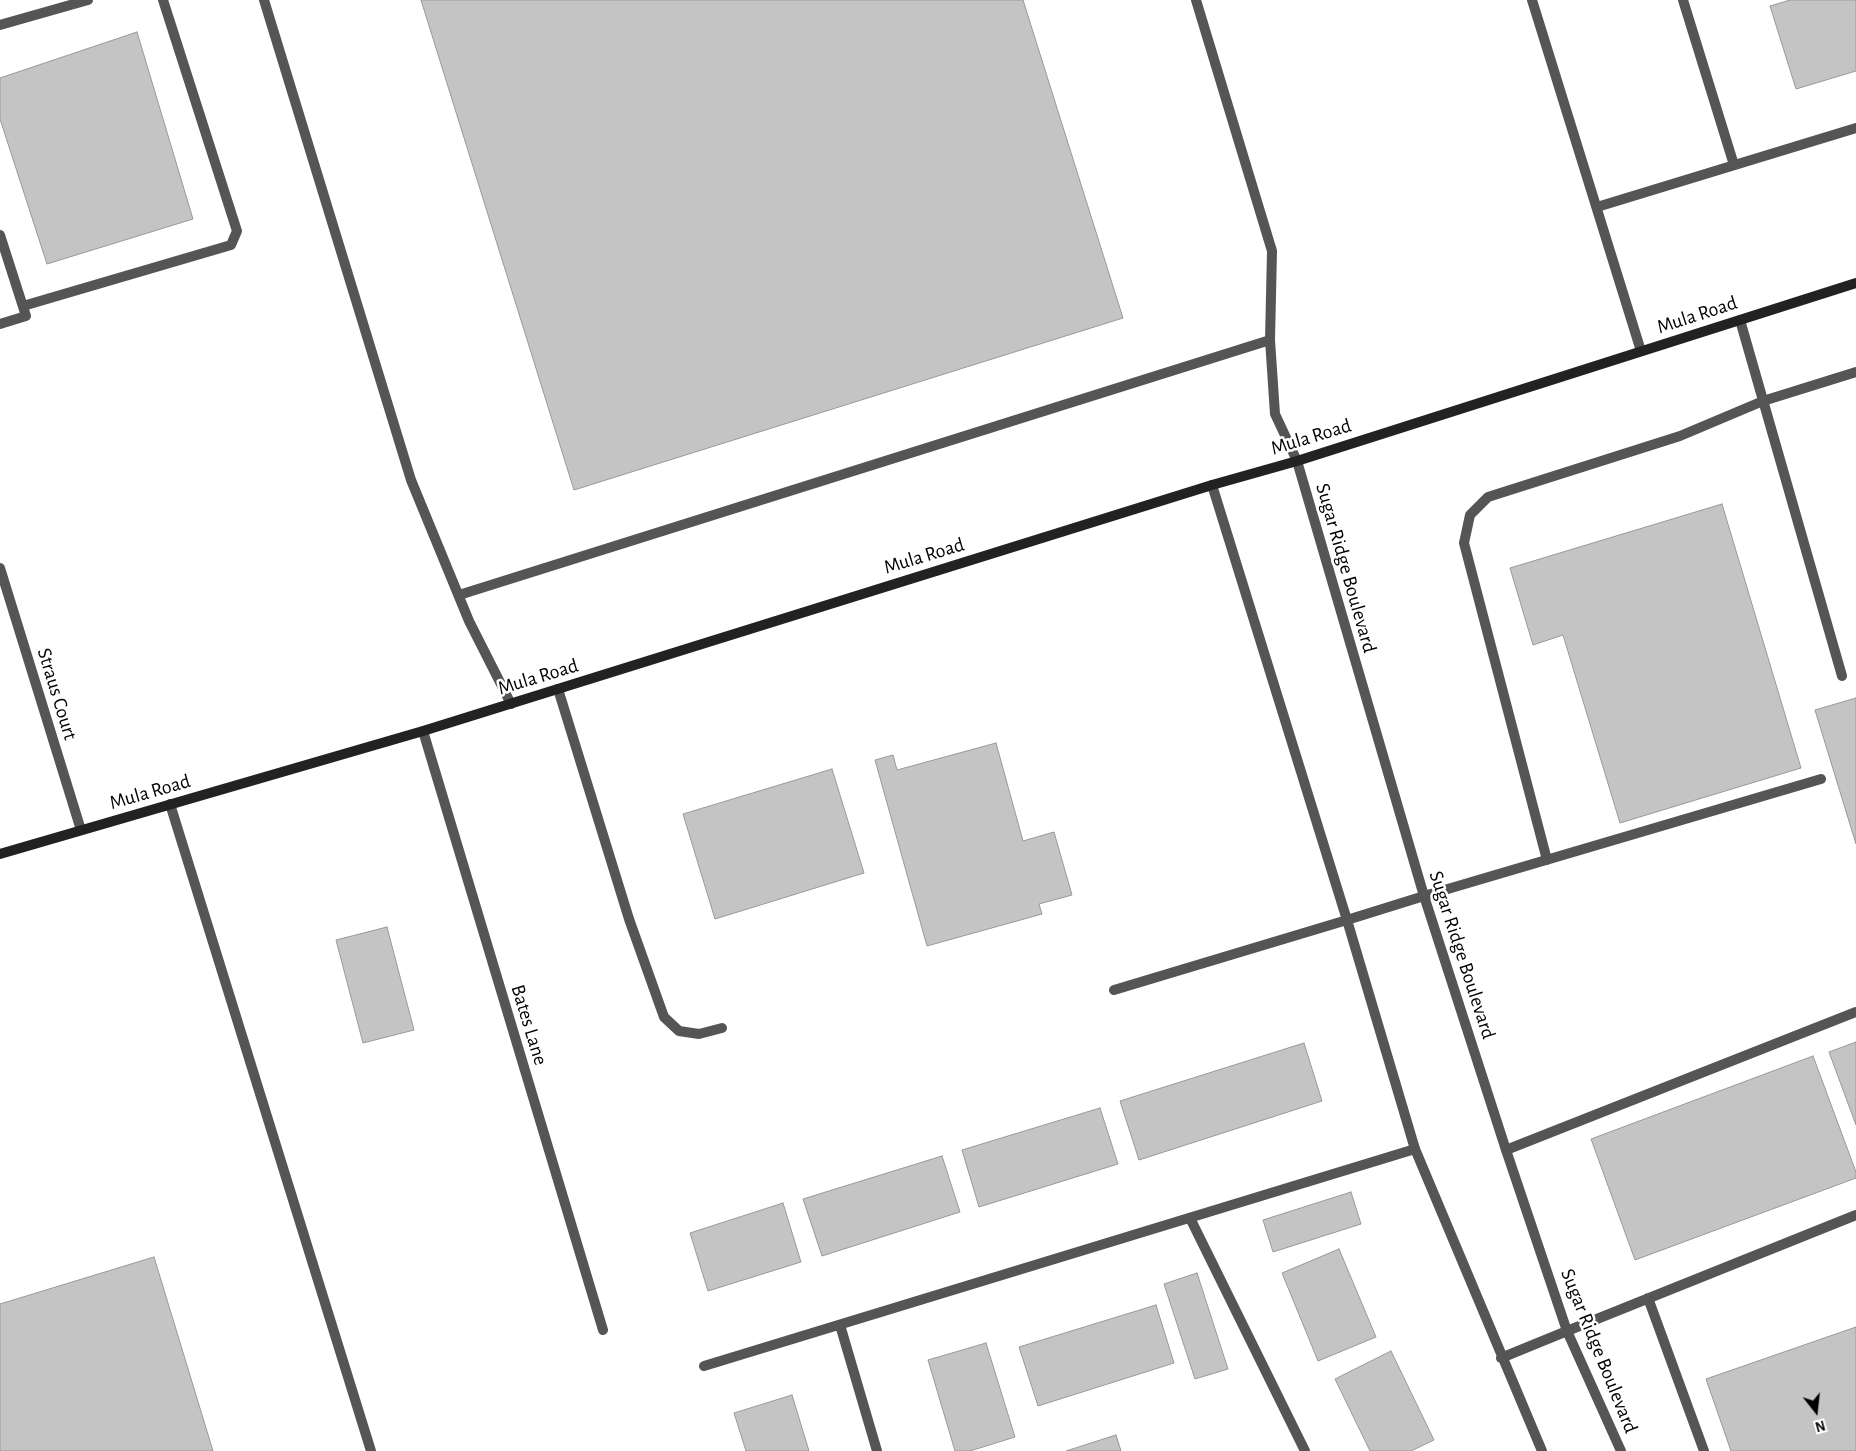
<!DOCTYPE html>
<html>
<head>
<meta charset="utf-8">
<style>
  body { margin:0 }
  #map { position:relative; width:1856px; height:1451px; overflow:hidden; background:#fff; font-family:"Alegreya Sans",sans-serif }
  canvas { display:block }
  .north { position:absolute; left:1791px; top:1386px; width:50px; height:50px; -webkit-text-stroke:4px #fff; paint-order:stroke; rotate:164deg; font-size:14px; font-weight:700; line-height:20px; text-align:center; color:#000 }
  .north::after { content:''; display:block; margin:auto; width:18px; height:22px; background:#000; clip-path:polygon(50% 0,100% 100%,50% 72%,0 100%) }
</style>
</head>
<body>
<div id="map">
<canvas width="1856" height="1451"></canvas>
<div class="north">N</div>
</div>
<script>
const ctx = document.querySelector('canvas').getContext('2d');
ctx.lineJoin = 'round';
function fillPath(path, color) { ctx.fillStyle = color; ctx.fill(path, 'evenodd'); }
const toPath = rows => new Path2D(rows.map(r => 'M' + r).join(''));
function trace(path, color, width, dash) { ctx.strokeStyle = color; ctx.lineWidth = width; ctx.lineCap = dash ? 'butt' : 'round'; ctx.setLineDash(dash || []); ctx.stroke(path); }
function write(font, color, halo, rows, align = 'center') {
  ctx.font = font + ' "Alegreya Sans",sans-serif'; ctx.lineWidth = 5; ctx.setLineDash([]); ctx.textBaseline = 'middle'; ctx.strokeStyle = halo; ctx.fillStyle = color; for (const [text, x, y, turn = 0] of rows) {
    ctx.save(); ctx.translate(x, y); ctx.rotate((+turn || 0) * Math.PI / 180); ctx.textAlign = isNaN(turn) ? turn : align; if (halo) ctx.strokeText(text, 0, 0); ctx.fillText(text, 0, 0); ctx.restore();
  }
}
const building = toPath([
  [421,0,1023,0,1123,318,574,490,421,0],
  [1790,0,1856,0,1856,71,1796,89,1770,6,1790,0],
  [137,32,193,219,47,264,0,119,0,78,137,32],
  [1722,504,1801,768,1620,823,1563,635,1533,645,1510,568,1722,504],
  [1856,698,1856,844,1815,710,1856,698],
  [996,743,1023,841,1054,832,1072,895,1039,904,1042,914,927,946,875,760,893,755,897,770,996,743],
  [832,769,864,873,715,919,683,814,832,769],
  [387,927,414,1030,363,1043,336,940,387,927],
  [1856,1042,1856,1125,1829,1052,1856,1042],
  [1304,1043,1322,1101,1139,1160,1120,1101,1304,1043],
  [1813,1056,1856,1172,1856,1178,1635,1260,1591,1139,1813,1056],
  [1100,1108,1118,1164,979,1207,962,1150,1100,1108],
  [942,1156,960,1212,822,1256,803,1199,942,1156],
  [1351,1192,1361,1224,1273,1252,1263,1220,1351,1192],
  [783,1203,801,1262,708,1291,690,1233,783,1203],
  [1339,1249,1376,1337,1318,1361,1282,1273,1339,1249],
  [154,1257,213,1451,0,1451,0,1304,154,1257],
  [1197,1273,1228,1369,1195,1379,1164,1284,1197,1273],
  [1156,1305,1174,1363,1038,1406,1019,1347,1156,1305],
  [1856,1327,1856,1451,1731,1451,1706,1379,1856,1327],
  [986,1343,1015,1437,970,1451,955,1451,928,1360,986,1343],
  [1391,1351,1434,1440,1411,1451,1370,1451,1335,1379,1391,1351],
  [792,1395,809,1451,746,1451,734,1413,792,1395],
  [1116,1435,1121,1451,1066,1451,1116,1435]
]);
fillPath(building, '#c4c4c4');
trace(building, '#999', 1);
trace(toPath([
  [264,0,411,480,469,621,511,704],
  [1196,0,1272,251,1270,340,1275,414,1297,461],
  [1532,0,1641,351],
  [1683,0,1734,165],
  [0,25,88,0],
  [1597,207,1856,128],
  [0,235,26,316,0,324],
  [23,306,231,245,237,231,163,0],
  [1740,320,1842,676],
  [459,595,1270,340],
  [558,689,629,919,664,1017,679,1031,699,1034,722,1028],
  [423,731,603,1330],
  [170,804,371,1451],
  [1547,860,1464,543,1470,515,1488,497,1680,436,1763,401,1856,372],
  [1424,896,1821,779],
  [1114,990,1347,920],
  [1506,1150,1856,1012],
  [1190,1218,1305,1451],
  [1648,1298,1704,1451],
  [840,1325,877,1451],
  [1567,1331,1856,1215],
  [704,1366,1415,1149]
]), '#555', 10);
trace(toPath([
  [1297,461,1424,896,1506,1150,1567,1331,1621,1451],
  [1212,485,1347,920,1415,1149,1542,1451],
  [0,568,81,830],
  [1347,920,1424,896],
  [1501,1358,1567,1331]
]), '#555', 10);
trace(toPath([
  [0,854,423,731,1212,485,1297,461,1856,283]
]), '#222', 10);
write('20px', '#000', '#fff', [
  ["Mula Road",1697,315,-18],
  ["Mula Road",1311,437,-17],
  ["Mula Road",924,556,-17],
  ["Sugar Ridge Boulevard",1346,568,74],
  ["Mula Road",538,677,-17],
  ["Straus Court",57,694,73],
  ["Mula Road",150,792,-16],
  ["Sugar Ridge Boulevard",1462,955,72],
  ["Bates Lane",529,1025,73],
  ["Sugar Ridge Boulevard",1599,1351,68]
]);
</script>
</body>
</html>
